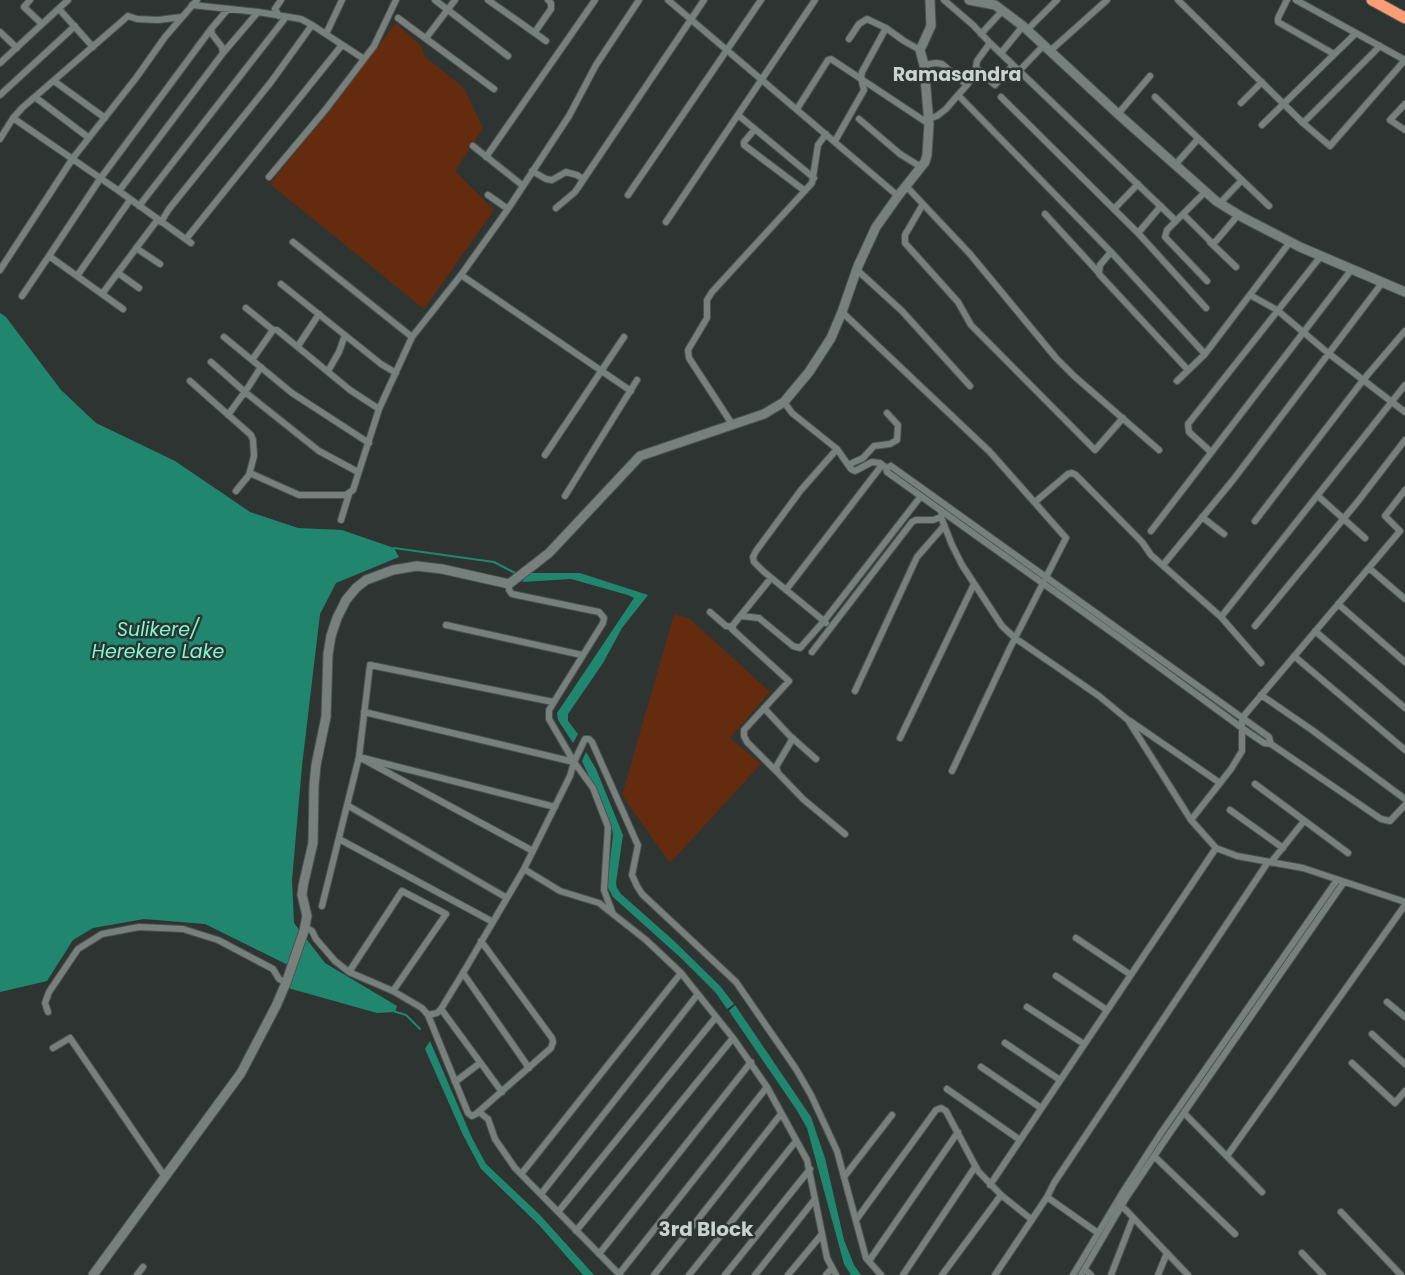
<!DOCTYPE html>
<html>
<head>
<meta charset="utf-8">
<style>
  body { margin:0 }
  canvas { display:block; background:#2d3432 }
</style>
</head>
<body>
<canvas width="1405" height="1275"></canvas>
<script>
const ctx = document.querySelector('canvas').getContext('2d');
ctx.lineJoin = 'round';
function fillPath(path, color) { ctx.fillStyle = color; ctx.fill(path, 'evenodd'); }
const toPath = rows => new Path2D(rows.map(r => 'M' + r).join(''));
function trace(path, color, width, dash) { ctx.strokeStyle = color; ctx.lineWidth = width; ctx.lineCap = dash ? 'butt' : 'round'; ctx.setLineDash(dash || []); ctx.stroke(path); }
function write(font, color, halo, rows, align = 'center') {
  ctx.font = font + ' Poppins,sans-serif'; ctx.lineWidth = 5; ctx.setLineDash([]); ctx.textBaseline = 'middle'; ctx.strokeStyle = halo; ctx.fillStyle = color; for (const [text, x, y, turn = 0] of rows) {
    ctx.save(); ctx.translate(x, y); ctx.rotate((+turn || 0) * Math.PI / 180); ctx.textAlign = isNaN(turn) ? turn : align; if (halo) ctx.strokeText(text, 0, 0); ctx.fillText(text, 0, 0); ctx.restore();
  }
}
fillPath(toPath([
  [396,23,422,47,424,56,464,88,483,128,455,171,494,210,424,309,270,184],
  [674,614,690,619,770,692,730,738,761,764,670,863,622,795]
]), '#642b0f');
fillPath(toPath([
  [0,313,6,317,61,390,96,423,175,461,250,512,298,528,342,530,394,548,399,557,336,583,320,614,302,766,292,880,294,923,325,963,397,1006,395,1012,377,1013,288,988,290,966,205,924,144,919,93,928,73,940,47,981,0,992],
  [528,573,580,573,648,595,622,628,603,663,568,714,568,721,578,734,573,743,558,720,557,713,634,598,628,595,571,579,522,582],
  [586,752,596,769,623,835,616,883,617,888,621,894,673,940,720,986,734,1004,727,1009,716,993,681,958,613,897,607,886,613,835,611,824,582,761],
  [735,1005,811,1117,825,1158,844,1240,854,1265,861,1275,851,1275,844,1264,807,1128,796,1109,729,1011],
  [430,1041,472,1138,486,1164,540,1215,594,1275,583,1275,539,1225,481,1169,463,1135,425,1049]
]), '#20876e');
trace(toPath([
  [394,548,494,562,517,574],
  [393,1011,406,1015,420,1029]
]), '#20876e', 2);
const street = toPath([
  [30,0,24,7,42,24],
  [435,0,508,56],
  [488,0,532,31,535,32,551,9,551,3,548,0],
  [668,0,898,196],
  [944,0,973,25,990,43,977,61,976,67,979,70,967,85],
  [1178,0,1303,123,1330,146,1405,60],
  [1287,0,1278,18,1278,22,1334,54],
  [1296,0,1405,60],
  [192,5,258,12,301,19,312,25,364,59],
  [59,9,93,47],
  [279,16,275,9,281,0],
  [398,18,494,89],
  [1027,30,1057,0],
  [532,31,546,41],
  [0,32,17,48],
  [326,34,342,0],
  [981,34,1003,10],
  [426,38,455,0],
  [849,39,859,24,867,19,886,28,904,41,920,50],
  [990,43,1176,221,1205,192],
  [1050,51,1107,0],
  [223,53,258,12],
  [1001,53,1023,26],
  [0,63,68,0],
  [924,65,936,63,942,64,967,85,958,95,1111,252,1205,354,1290,242],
  [979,70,995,85,1013,65],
  [1019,71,1044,45],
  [54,81,105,118],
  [0,95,75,26],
  [35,97,89,138],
  [1001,97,1138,233,1206,308],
  [1155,97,1269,206],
  [1241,103,1262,82],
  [1405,104,1390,120,1405,130],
  [797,109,828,60,831,59,929,124],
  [1118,114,1150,76],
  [738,115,814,178],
  [13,118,119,191,191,243],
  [859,119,900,154,921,167],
  [928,119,937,116,946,109,958,95],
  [1303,123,1380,46],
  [1262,125,1356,33],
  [755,129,744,142,744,145,805,191],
  [0,139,13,118,22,108,128,16,137,19,158,20,182,17],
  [835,141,864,90,861,78,862,72,886,28],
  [473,146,522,185],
  [486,157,595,0],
  [1175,165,1198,139],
  [532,171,546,179,552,180,566,172,577,175,583,179],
  [269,177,326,109,374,46,396,0],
  [906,186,970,254,1056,358,1074,376,1159,450],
  [119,191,223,53,222,47,212,34,211,29],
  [488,195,508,209],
  [628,195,761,0],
  [1220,203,1241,181],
  [923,204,905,235,905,243,958,302,971,325,1095,450,1123,418],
  [139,206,286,17],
  [556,208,575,192,704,0],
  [1114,209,1138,184],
  [1045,214,1099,273],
  [1183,214,1212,243,1216,241,1239,214],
  [1176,221,1167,230,1165,237,1207,281],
  [161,222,169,209,271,82,312,25],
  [666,222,815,0],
  [1138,233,1161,206],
  [186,239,342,45],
  [293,242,412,337],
  [1210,242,1236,267],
  [136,248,160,264],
  [1111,252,1100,265,1099,274,1188,370],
  [856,269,902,311,970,386],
  [0,270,73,158,136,78,165,37,197,0],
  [118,273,139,288],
  [461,275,631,391],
  [77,276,130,200],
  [281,284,381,364,396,373],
  [102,294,158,219],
  [1250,295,1277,310,1328,353,1405,412],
  [22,296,49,256],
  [246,308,273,330],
  [123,309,49,256,100,179,211,29,228,9],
  [842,312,990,452,1066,538,1010,648,952,771],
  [224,337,252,360],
  [298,346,319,314],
  [211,362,245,392,319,451,358,472],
  [328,371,339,352,345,335],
  [190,381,251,435,253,440,254,456,249,475],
  [1177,381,1205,354],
  [784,402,792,413,837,449,851,469,855,471,872,462,880,463,885,467],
  [228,415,249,386,261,367],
  [732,424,689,358,688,350,707,318,707,300,712,292,812,183,818,145,826,134],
  [369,443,292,393,252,360,273,330,277,330,350,390,379,409],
  [837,449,801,490,756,551,753,557,754,562,763,571,824,621,921,496],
  [1211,452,1189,432,1188,424,1321,256],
  [545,455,624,337],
  [848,465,863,458,874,446,890,444,897,440,898,425,887,413],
  [891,466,1269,737,1271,744,1264,743,1242,728,1121,639,887,472,886,468,891,466],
  [236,491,249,475,252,474,299,495,346,495,353,490,379,409,412,337,461,275,508,209,569,116,596,65,639,0],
  [565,496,637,380],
  [1318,496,1365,538],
  [1035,502,1068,474,1072,473,1076,475,1142,542,1151,555,1221,617,1261,663],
  [942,511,941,517,952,545,962,565,1002,626,1015,638,1099,696,1128,720,1191,820,1216,848,1237,856,1303,868,1405,902],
  [1202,517,1224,534],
  [341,520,349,494],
  [1255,521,1364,379,1405,331],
  [1151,531,1352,269],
  [1163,565,1233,480,1382,283],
  [1369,568,1405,599],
  [771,578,733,625,732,629,789,681,744,730,744,736,747,742,778,773],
  [786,590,882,465],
  [1338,604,1405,662],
  [710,612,726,626,733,627],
  [741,616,759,618,793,646,800,648,824,621,826,623],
  [1221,617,1405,385],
  [446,625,582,655],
  [1255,626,1359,500,1405,440],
  [1315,631,1405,708],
  [812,652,912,522,916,520,933,520,941,517],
  [1294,656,1405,750],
  [855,691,917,557,944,526],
  [1261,695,1312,730,1405,799],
  [553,702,370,665,359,757,555,807],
  [764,708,789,735,816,759],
  [364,712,574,762,593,788,608,827,604,890,613,914],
  [1130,721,1220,783],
  [793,738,776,767,778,773,803,799,845,834],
  [900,738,974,584],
  [1271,744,1381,819,1390,821,1405,805],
  [574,762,585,739,589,739,592,742,636,841,638,845,632,875,637,886,642,894,736,982,796,1069,811,1095,837,1151,866,1258,881,1275],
  [1255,784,1348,853],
  [347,805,507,898],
  [1230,810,1283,848],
  [1191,820,1231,769,1242,751,1242,718,1400,531,1385,516,1405,490],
  [339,839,493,922],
  [1272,861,1304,821],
  [524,869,560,891,599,903,646,940,681,973,733,1038,767,1087,807,1160,827,1258,836,1275],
  [322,906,359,757,533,851],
  [305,927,312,931,316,939,335,961,349,972,393,991,422,1008,428,1015,468,1113,472,1116,476,1114,551,1048,553,1042,552,1038,481,941],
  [1076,938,1131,975],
  [349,972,402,891,446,914,393,991],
  [463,973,529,1068],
  [1056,976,1107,1010],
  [1387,1002,1405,1017],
  [1027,1007,1084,1044],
  [441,1009,502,1092],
  [48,1012,45,1003,49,992,78,949,102,934,139,927,183,929,218,940,273,969,279,979,286,983],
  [428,1015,437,1013,441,1009,463,973,524,869,570,776,574,762,549,719,549,710,603,623,604,618,599,612,512,594,509,590,509,584],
  [1372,1034,1405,1064],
  [1005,1043,1060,1080],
  [53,1048,70,1038,165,1177],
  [1352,1063,1395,1103,1405,1091],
  [981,1067,1041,1108],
  [455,1082,480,1063],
  [947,1089,1020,1140],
  [479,1112,488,1119,495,1139,515,1168,620,1275],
  [1184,1113,1262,1192],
  [1154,1156,1235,1234],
  [1227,1156,1405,905],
  [522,1173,681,973],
  [844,1177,892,1115],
  [990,1185,1216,848],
  [541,1194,698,994],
  [1047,1197,1098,1233],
  [1122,1206,1188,1275],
  [558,1212,716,1017],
  [1341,1212,1401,1275],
  [856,1220,936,1110,941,1108,946,1111,978,1171,1001,1195,1031,1219],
  [576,1231,733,1038],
  [1302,1253,1323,1275],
  [599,1254,751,1062],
  [869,1261,958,1132],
  [1085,1269,1091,1275],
  [619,1274,767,1087],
  [137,1275,143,1267],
  [654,1275,781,1114],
  [689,1275,796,1141],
  [725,1275,810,1169],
  [755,1275,815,1199],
  [788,1275,822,1234],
  [826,1275,832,1268],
  [903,1275,975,1167],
  [942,1275,1001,1195],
  [995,1275,1047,1197,1054,1183,1268,862],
  [1073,1275,1121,1195,1161,1133,1337,880],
  [1081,1275,1126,1198,1167,1137,1344,882],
  [1111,1275,1133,1218],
  [1158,1275,1167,1253]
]);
const secondary = toPath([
  [969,0,995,5,1023,26,1118,114,1216,201,1242,217,1300,247,1405,292],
  [93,1275,241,1073,276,1006,286,983,304,931,307,916,302,895,303,886,313,843,314,786,316,765,326,717,328,654,331,636,337,618,346,600,356,588,366,580,393,570,417,566,442,569,509,584,549,553,640,456,764,414,784,402,809,372,831,338,842,312,858,266,876,227,898,196,925,162,927,155,929,124,924,65,920,50,931,26,930,0]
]);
const highway = toPath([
  [1372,0,1405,18]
]);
trace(street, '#4c514f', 8);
trace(secondary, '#4c514f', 11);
trace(highway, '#4c514f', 13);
trace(street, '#78807d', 6);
trace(secondary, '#78807d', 9);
trace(highway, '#fa9d75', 11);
write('bold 19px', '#cbd3d0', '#2d3432', [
  ["Ramasandra",957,76]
]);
write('italic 19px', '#7efad6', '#2d3432', [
  ["Sulikere/",158,631],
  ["Herekere Lake",158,653]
]);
write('bold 20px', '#cbd3d0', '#2d3432', [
  ["3rd Block",706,1231]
]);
</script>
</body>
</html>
